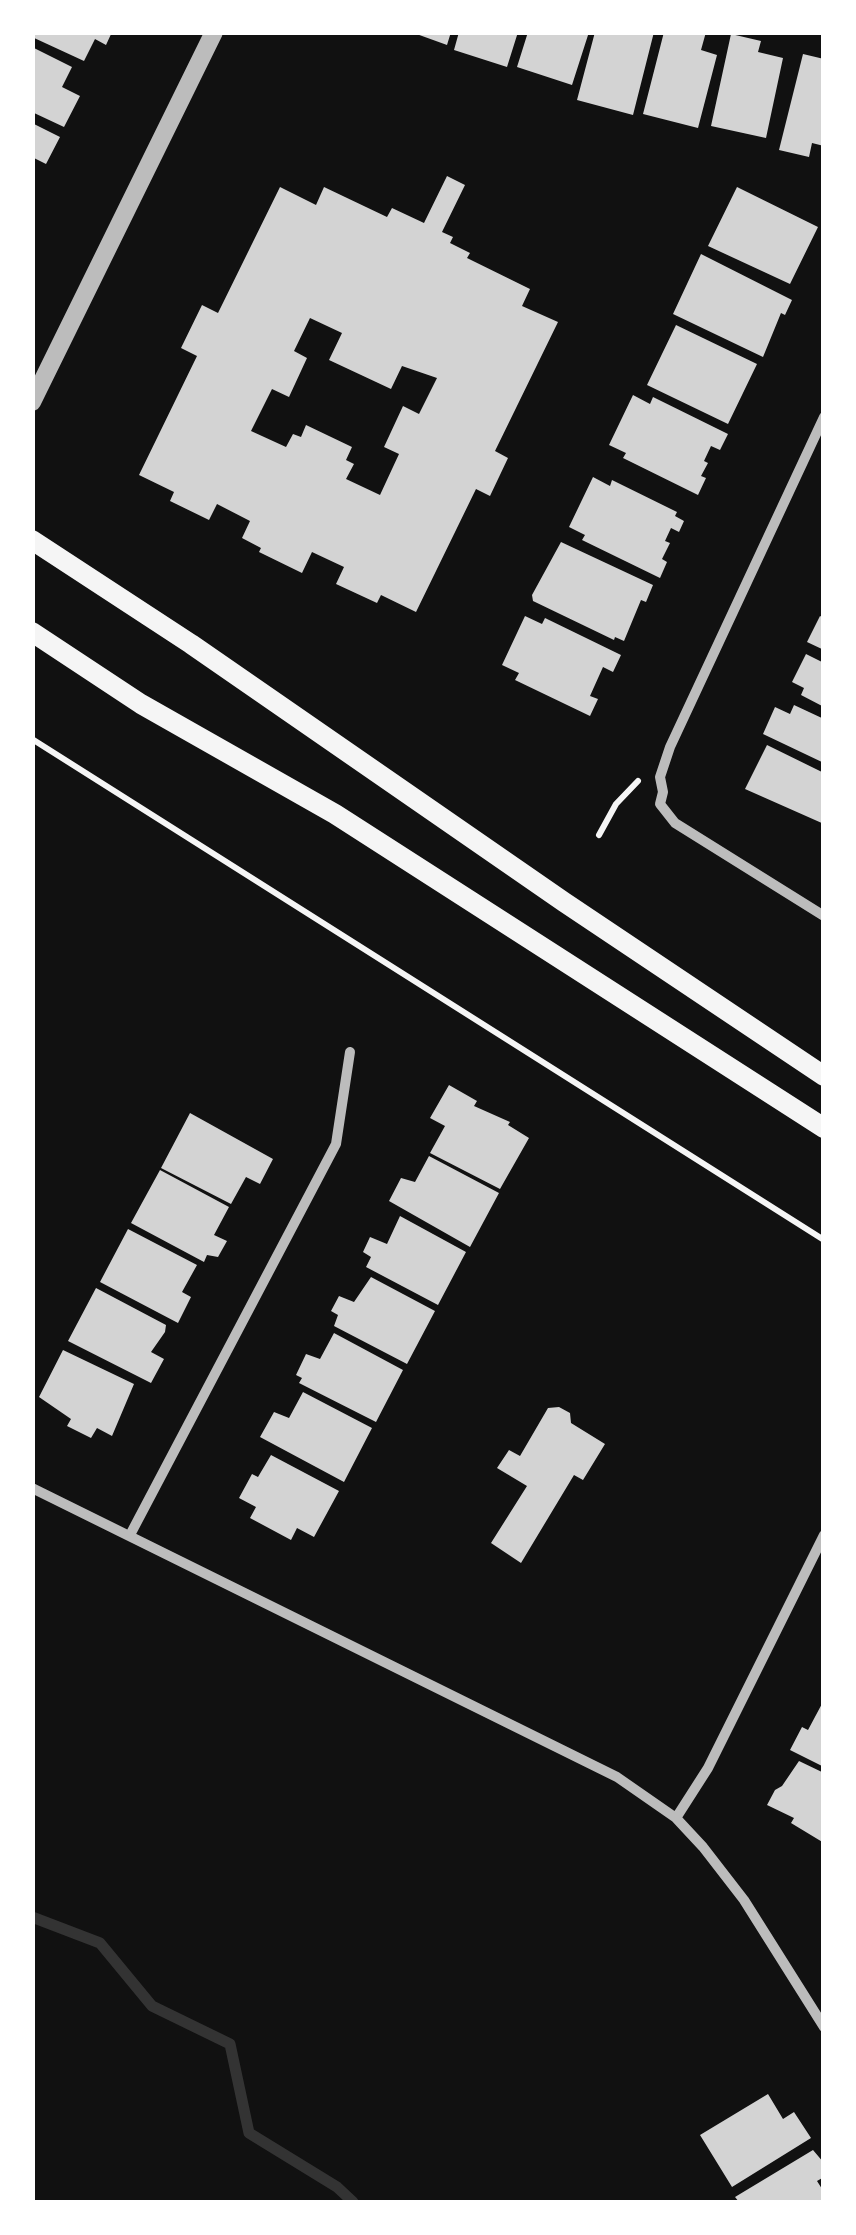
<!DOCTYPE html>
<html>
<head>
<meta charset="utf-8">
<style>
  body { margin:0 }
  #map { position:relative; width:856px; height:2235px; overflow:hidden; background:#111; font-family:Commissioner,sans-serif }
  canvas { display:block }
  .frame { position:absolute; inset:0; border:35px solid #fff; pointer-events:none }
</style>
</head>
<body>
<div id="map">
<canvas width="856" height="2235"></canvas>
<div class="frame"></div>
</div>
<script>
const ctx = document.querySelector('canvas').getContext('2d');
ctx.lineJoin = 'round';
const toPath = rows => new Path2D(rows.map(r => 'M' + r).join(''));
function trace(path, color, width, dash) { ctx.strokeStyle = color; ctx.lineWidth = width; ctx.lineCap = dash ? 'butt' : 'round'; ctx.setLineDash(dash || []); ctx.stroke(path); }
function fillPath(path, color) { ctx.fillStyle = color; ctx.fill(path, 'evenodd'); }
trace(toPath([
  [32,1917,100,1943,152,2006,230,2044,249,2133,337,2187,353,2202]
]), '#333', 11);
fillPath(toPath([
  [32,32,112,32,106,45,95,39,84,61,32,37],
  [411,32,451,32,447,45],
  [459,32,518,32,507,67,454,50],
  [528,32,589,32,572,85,517,67],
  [595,32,654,32,633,115,577,100],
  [664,32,706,32,701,50,717,55,698,128,643,114],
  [731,34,761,41,758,52,783,58,766,138,711,126],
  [32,47,72,67,62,87,80,96,64,127,32,112],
  [803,54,824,59,824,146,812,143,809,157,779,150],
  [32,123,60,137,46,164,32,157],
  [447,176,465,185,442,232,453,237,450,243,470,253,467,258,530,289,522,306,558,322,495,451,508,458,490,496,476,489,416,612,381,595,377,603,336,584,344,567,312,552,302,573,259,552,261,548,242,538,250,521,217,504,209,520,170,501,174,492,139,475,197,356,181,348,202,305,218,313,280,187,316,205,324,187,387,217,392,208,424,223],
  [310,318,342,333,329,360,391,389,402,366,437,378,419,414,403,406,384,447,399,454,380,495,346,479,354,464,346,460,352,447,306,425,301,437,293,434,286,447,251,431,272,389,289,397,307,358,294,351],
  [737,187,818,227,790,284,708,246],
  [701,254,792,300,785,315,781,313,763,357,673,314],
  [676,325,757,364,728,424,647,385],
  [633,395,650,404,653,397,728,434,720,450,711,446,704,461,708,463,701,476,706,478,698,495,623,458,626,453,609,445],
  [593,477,610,486,612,480,677,512,675,516,684,521,679,532,671,528,665,541,670,543,662,559,667,562,660,578,582,540,585,535,569,527],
  [561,542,653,585,646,602,641,600,624,641,615,637,614,640,533,601,532,595],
  [525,616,542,624,545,618,621,655,613,672,603,667,590,696,598,699,590,716,515,680,519,673,502,665],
  [820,616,824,618,824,650,807,642],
  [806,654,824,663,824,707,801,695,804,688,792,682],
  [794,705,824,719,824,763,763,734,775,707,790,714],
  [767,745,824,773,824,824,745,789],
  [449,1085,477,1101,474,1106,510,1122,508,1125,529,1138,500,1189,430,1153,445,1126,430,1118],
  [190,1113,273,1159,260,1184,246,1177,231,1204,161,1168],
  [429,1156,499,1193,470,1247,389,1201,401,1178,415,1182],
  [160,1170,229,1207,214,1235,227,1241,218,1257,207,1255,204,1262,131,1223],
  [400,1216,466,1252,438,1305,366,1267,371,1257,363,1252,370,1237,387,1244],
  [128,1229,197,1265,182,1292,191,1297,178,1323,100,1282],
  [371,1277,435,1311,407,1364,334,1326,338,1315,331,1311,339,1296,354,1302],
  [96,1288,166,1325,165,1332,151,1352,164,1359,151,1383,68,1341],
  [334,1333,403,1370,376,1422,299,1383,302,1378,296,1375,306,1354,320,1359],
  [63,1350,134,1384,112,1436,97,1428,91,1438,67,1426,71,1419,39,1397],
  [303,1392,372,1428,344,1482,260,1437,274,1412,289,1418],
  [559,1407,570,1413,571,1423,605,1444,583,1480,574,1475,521,1563,491,1543,527,1486,497,1468,509,1450,520,1456,548,1408],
  [271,1455,339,1491,314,1537,297,1528,291,1540,250,1518,256,1507,239,1498,252,1474,258,1477],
  [824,1700,824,1767,790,1750,802,1727,808,1730],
  [799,1761,824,1773,824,1843,791,1823,794,1818,767,1805,775,1790,782,1786],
  [768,2094,783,2119,794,2112,811,2138,732,2187,700,2135],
  [813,2150,824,2163,824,2177,817,2181,824,2192,824,2202,739,2202,735,2197]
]), '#d3d3d3');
trace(toPath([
  [32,739,824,1240],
  [599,835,616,804,638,781]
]), '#f5f5f5', 6);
trace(toPath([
  [824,417,670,747,660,777,663,792,660,804,675,823,824,916],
  [32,1488,617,1777,676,1818,703,1847,744,1900,824,2027],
  [130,1535,336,1144,350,1052],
  [676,1818,708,1768,824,1535]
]), '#bcbcbc', 10);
trace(toPath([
  [32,402,214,32]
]), '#bcbcbc', 18);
trace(toPath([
  [32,540,191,644,564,902,824,1076],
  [32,632,141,704,335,814,824,1128]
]), '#f5f5f5', 20);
</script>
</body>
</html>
